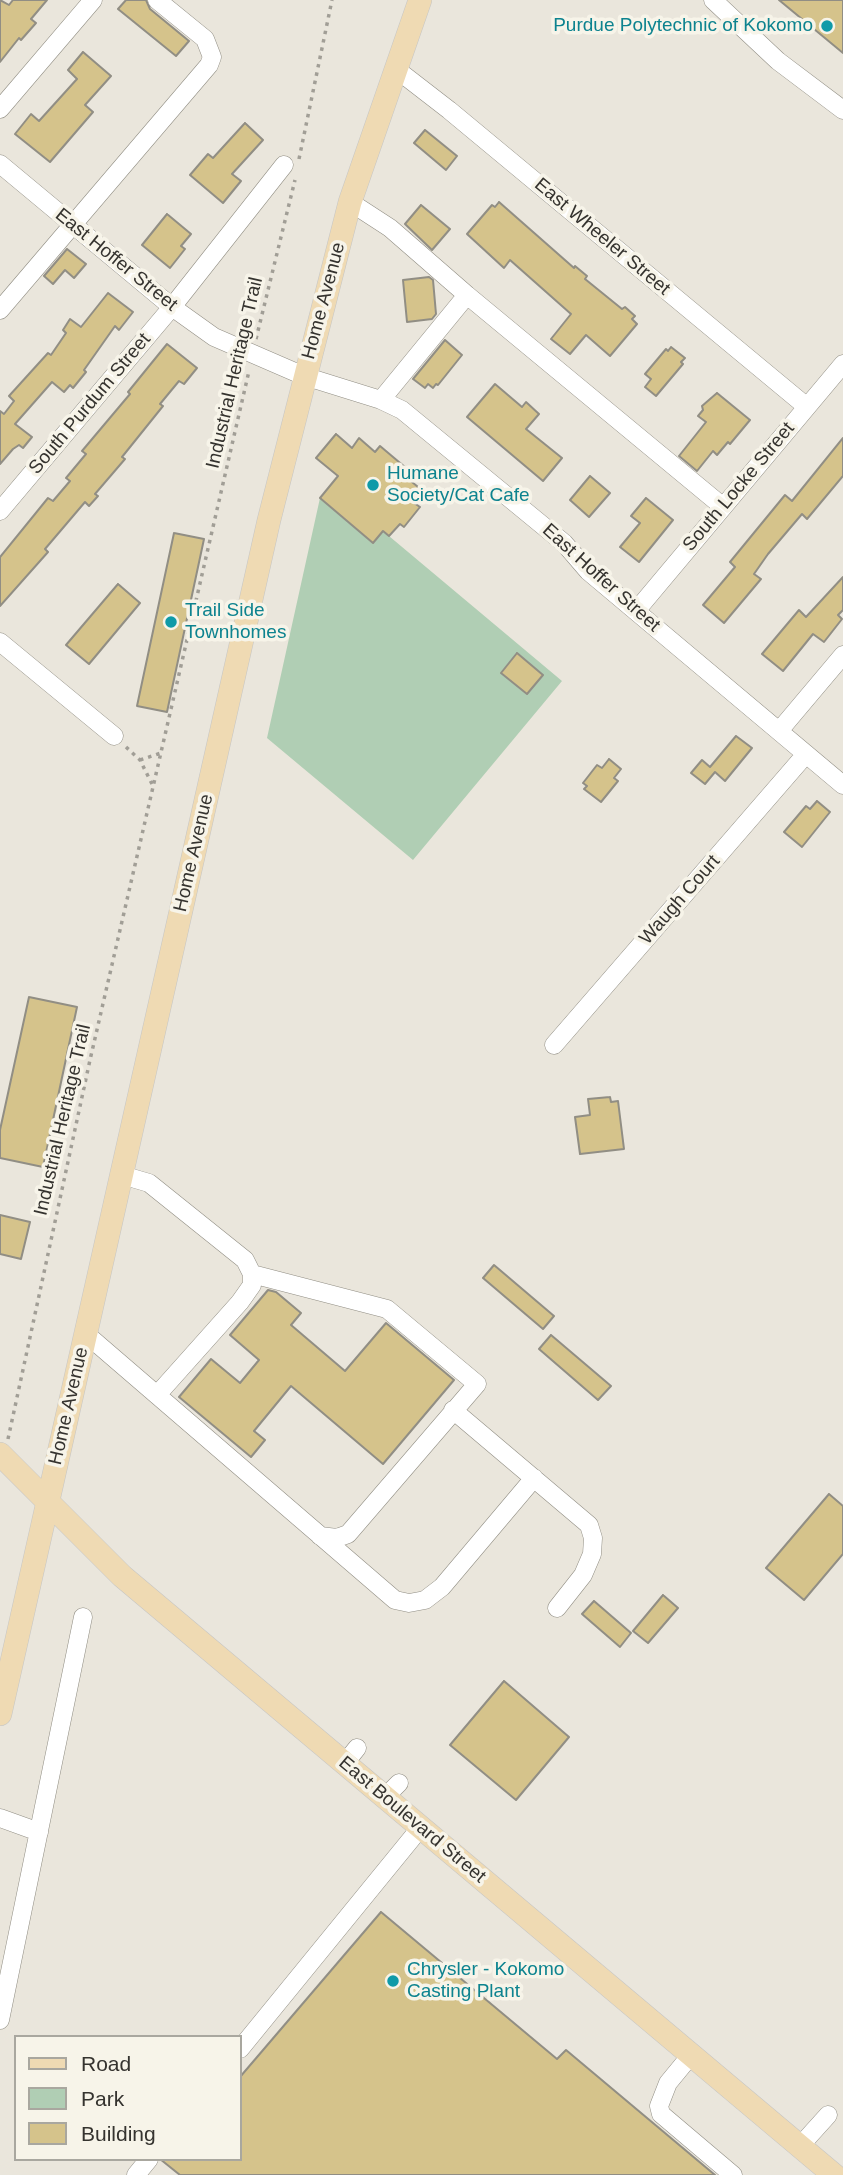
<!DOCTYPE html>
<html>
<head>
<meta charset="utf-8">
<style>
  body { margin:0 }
  #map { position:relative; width:843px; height:2175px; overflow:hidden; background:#eae6dc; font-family:Helvetica,sans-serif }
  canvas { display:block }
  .legend { position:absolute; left:14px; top:2035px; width:228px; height:126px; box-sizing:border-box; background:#f7f4e9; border:2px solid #a9a79f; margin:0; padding:9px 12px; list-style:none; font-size:21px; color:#35332f }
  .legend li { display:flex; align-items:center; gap:14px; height:35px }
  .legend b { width:35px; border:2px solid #a9a79f }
</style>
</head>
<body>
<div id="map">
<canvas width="843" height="2175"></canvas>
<ul class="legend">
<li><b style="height:9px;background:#efdab3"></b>Road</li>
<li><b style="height:19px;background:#b0ceb4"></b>Park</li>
<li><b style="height:19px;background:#d5c38b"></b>Building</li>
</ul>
</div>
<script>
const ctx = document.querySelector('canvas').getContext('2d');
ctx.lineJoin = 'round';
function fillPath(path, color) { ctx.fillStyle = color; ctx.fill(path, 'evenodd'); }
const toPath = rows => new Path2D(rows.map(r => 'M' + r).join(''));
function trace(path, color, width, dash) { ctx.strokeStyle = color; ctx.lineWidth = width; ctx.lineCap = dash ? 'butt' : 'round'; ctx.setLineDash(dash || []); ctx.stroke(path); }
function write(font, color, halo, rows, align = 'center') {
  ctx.font = font + ' Helvetica,sans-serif'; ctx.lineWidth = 7; ctx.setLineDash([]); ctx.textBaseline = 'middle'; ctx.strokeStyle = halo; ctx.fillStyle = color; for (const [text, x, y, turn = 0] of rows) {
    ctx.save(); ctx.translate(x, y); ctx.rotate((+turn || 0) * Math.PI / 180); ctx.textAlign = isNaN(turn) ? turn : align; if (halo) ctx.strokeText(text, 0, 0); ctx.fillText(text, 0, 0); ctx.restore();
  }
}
fillPath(toPath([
  [320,498,373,542,383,531,562,681,413,860,267,738]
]), '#b0ceb4');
const building = toPath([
  [0,0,9,5,13,0,47,0,31,19,36,23,21,40,19,38,0,62,0,0],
  [126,0,146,0,150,9,189,41,176,56,118,9,126,0],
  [779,0,843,0,843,53,779,0],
  [83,52,111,76,85,105,93,112,50,162,15,134,31,114,39,121,77,79,68,70,83,52],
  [245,123,263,140,232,174,241,181,223,203,190,175,208,154,213,158,245,123],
  [425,130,457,156,446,170,414,143,425,130],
  [499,202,574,268,575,266,587,276,585,279,622,309,625,307,635,316,632,319,637,324,610,356,586,335,570,354,551,339,571,314,510,260,504,268,467,234,492,205,495,207,499,202],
  [421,205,450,229,432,250,405,224,421,205],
  [167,214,191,234,181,246,185,249,170,268,142,245,167,214],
  [67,249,86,264,74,278,65,270,53,284,44,276,67,249],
  [429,277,433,280,436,314,432,319,407,322,403,280,429,277],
  [108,293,133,312,119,330,115,326,84,370,86,372,73,388,70,385,64,392,52,382,15,424,32,437,23,448,19,445,13,449,0,464,0,411,4,414,14,401,9,396,48,353,51,355,66,333,63,330,70,319,81,327,108,293],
  [445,340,462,355,438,385,436,384,433,388,428,384,425,388,413,379,445,340],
  [167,344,197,368,184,384,179,381,160,404,163,406,122,457,125,459,95,494,98,496,89,506,85,502,45,549,48,552,0,606,0,557,48,498,53,501,70,481,66,478,86,454,82,451,130,394,128,392,167,344],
  [671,347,685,358,681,362,683,364,656,396,645,387,651,379,645,374,666,349,668,351,671,347],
  [495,384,522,407,526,402,539,414,526,429,562,458,543,481,467,417,495,384],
  [717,393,750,420,730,444,728,442,717,455,713,451,697,471,679,456,706,422,698,416,703,410,702,406,717,393],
  [336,434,352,448,359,438,375,452,380,446,412,473,407,478,423,491,414,503,420,507,404,527,400,524,389,536,383,531,373,543,320,498,338,476,316,458,336,434],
  [843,438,843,476,807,519,802,514,768,554,754,574,761,579,724,623,703,605,735,567,730,562,785,495,792,501,843,438],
  [590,476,610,493,589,517,570,500,590,476],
  [646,498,673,520,639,562,620,547,640,523,631,516,646,498],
  [174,533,204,539,167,712,137,706,174,533],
  [843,577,843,610,838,615,842,619,824,642,813,634,783,671,762,654,799,610,806,617,843,577],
  [118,584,140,603,89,664,66,645,118,584],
  [517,653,543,675,527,694,501,673,517,653],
  [736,736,752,748,725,781,715,772,705,784,691,773,702,760,710,767,736,736],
  [609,759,621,769,614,778,618,781,601,802,584,789,587,786,583,783,597,765,602,768,609,759],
  [817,801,830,812,802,847,784,832,806,806,810,809,817,801],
  [29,997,77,1007,43,1167,0,1158,0,1130,29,997],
  [610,1097,611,1102,618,1101,624,1149,580,1154,575,1117,590,1115,588,1099,610,1097],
  [0,1215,30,1222,21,1259,0,1254,0,1215],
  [494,1265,554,1316,543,1329,483,1278,494,1265],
  [268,1290,276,1292,301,1313,291,1325,345,1371,386,1323,454,1380,383,1464,291,1386,254,1431,265,1440,251,1457,179,1397,211,1359,240,1383,259,1360,230,1335,268,1290],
  [551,1335,611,1386,598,1400,539,1349,551,1335],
  [829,1494,843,1506,843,1554,804,1600,766,1568,829,1494],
  [663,1595,678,1608,648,1643,633,1631,663,1595],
  [594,1601,631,1633,620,1647,582,1614,594,1601],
  [504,1681,569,1737,516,1800,450,1745,504,1681],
  [381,1912,557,2059,566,2050,715,2175,180,2175,160,2159,240,2159,240,2077,381,1912]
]);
fillPath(building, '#d5c38b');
trace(building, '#918e84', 2);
const minor = toPath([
  [713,0,778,61,843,110],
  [396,69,449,110,807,407],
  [0,109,93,0],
  [0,164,172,307,214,337,304,376,381,400,402,410,564,543,588,571,843,785],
  [350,202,390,228,467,295,722,506],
  [0,310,209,65,212,57,205,39,157,0],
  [381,400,467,295],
  [0,511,172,307,284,165],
  [636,611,843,364],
  [0,642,114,736],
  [779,731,843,655],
  [554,1045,806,754],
  [121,1179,132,1178,149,1183,245,1260,252,1274,252,1285,240,1302,157,1395],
  [252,1274,387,1309,477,1384,348,1534,337,1538,320,1536],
  [86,1334,395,1600,409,1603,425,1600,442,1587,534,1478],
  [453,1410,589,1525,593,1538,592,1554,583,1575,557,1608],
  [345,1763,357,1748],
  [385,1797,399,1783],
  [0,1818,39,1832],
  [0,2020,83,1617],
  [240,2049,421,1827],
  [691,2055,668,2083,659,2106,661,2114,733,2175],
  [800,2146,828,2115],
  [136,2175,149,2159]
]);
const major = toPath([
  [0,1454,122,1576,834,2175],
  [0,1714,269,520,350,202,420,0]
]);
trace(minor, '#918e84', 19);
trace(major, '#c6c6c5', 24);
trace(toPath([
  [299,159,332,0],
  [256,339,295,180],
  [126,747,140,760,153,786],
  [140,760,161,753],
  [8,1439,90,1060,249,371]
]), '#a19e96', 3.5, [3.5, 5]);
trace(minor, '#fff', 18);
trace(major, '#efdab3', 23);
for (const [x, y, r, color] of [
  [827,26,7,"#0f9aa8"],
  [373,485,7,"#0f9aa8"],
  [171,622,7,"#0f9aa8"],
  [393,1981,7,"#0f9aa8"]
]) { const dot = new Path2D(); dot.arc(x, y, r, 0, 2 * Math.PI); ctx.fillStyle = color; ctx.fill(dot); trace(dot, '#f7f4e9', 2.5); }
write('19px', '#0d838f', '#f7f4e9', [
  ["Purdue Polytechnic of Kokomo",813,26,"right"],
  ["Humane",387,474],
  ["Society/Cat Cafe",387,496],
  ["Trail Side",185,611],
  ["Townhomes",185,633],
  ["Chrysler - Kokomo",407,1970],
  ["Casting Plant",407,1992]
], 'left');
write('19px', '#35332f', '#f7f4e9', [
  ["East Wheeler Street",602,237,40],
  ["East Hoffer Street",116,260,39],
  ["Home Avenue",324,301,-75],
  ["Industrial Heritage Trail",235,373,-77],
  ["South Purdum Street",90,404,-50],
  ["South Locke Street",739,487,-50],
  ["East Hoffer Street",601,578,42],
  ["Home Avenue",194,853,-77],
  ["Waugh Court",680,900,-49],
  ["Industrial Heritage Trail",63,1120,-77],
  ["Home Avenue",69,1406,-77],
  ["East Boulevard Street",412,1820,40]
]);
</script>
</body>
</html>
